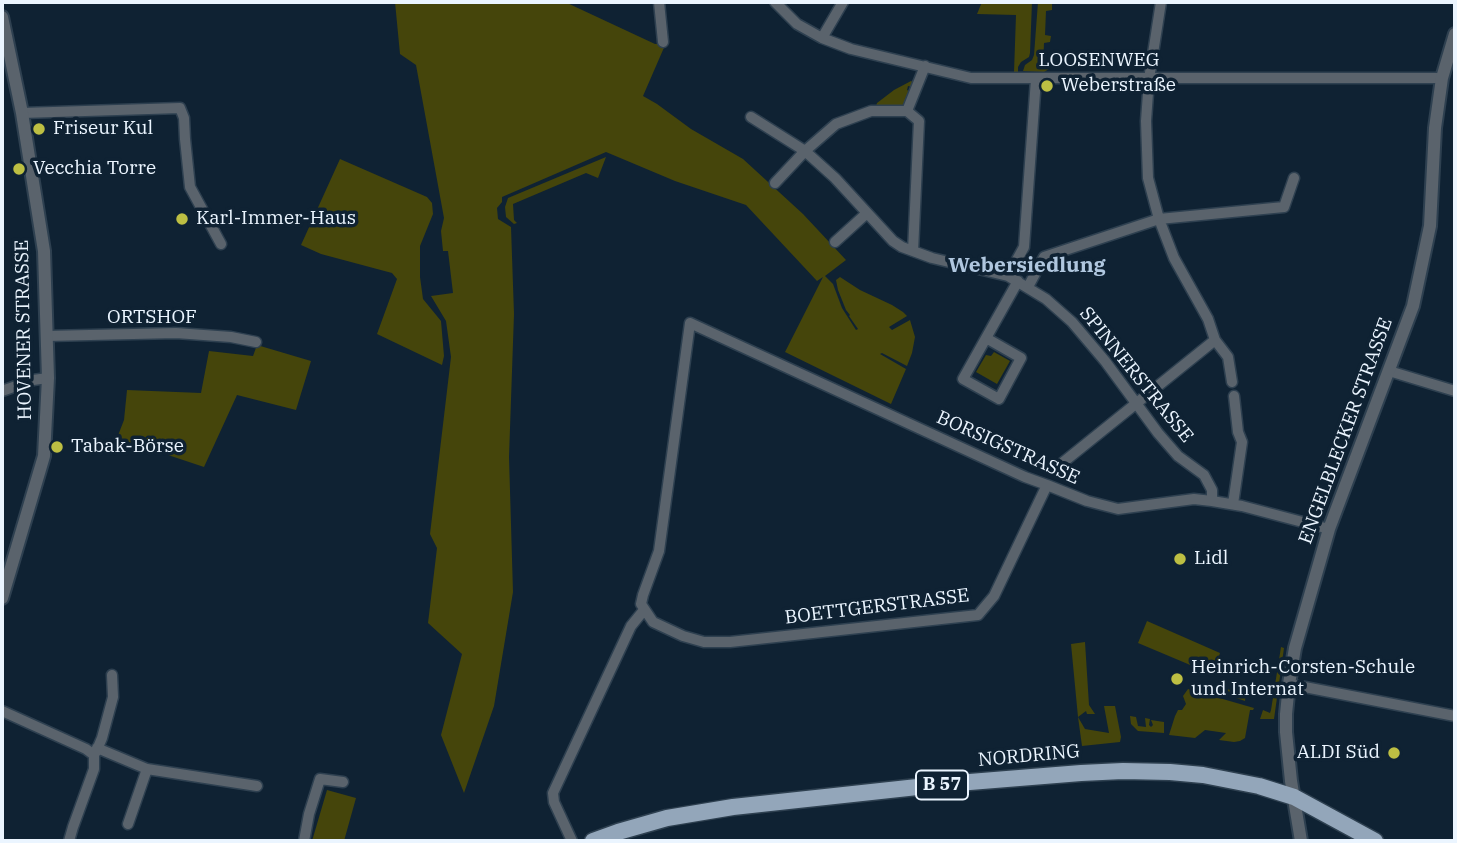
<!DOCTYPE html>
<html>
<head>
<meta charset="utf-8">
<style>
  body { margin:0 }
  #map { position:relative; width:1457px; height:843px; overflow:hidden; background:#0f2233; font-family:"IBM Plex Serif",serif }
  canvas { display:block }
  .frame { position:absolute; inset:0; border:4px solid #ebf5ff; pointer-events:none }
</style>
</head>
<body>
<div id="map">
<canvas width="1457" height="843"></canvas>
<div class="frame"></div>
</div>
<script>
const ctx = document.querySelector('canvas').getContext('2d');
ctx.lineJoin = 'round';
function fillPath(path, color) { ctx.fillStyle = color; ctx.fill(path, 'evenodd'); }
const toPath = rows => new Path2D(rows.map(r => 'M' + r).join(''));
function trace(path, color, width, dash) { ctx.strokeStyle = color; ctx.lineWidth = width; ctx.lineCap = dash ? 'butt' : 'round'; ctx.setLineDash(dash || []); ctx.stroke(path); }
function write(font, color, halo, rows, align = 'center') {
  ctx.font = font + ' "IBM Plex Serif",serif'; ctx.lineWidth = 7; ctx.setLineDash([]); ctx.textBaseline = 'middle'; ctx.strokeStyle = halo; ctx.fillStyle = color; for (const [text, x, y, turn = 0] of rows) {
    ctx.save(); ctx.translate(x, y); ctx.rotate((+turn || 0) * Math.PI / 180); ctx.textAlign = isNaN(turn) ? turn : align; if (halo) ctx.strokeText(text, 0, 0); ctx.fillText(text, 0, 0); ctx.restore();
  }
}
fillPath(toPath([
  [395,2,565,2,655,44,666,43,643,96,657,104,691,129,743,159,803,214,846,260,825,276,833,284,842,308,856,330,858,329,849,316,850,315,846,310,838,290,836,280,840,277,860,290,892,305,903,312,907,316,889,327,892,330,910,320,915,337,912,353,907,366,882,353,880,354,906,369,891,404,785,352,823,277,817,281,746,205,675,181,606,152,502,197,502,202,497,208,498,219,511,227,514,314,509,457,513,592,494,706,464,793,441,735,462,654,428,623,437,548,430,534,451,357,446,321,431,296,453,293,448,251,443,251,441,231,444,218,416,65,400,54],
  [982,2,1032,2,1030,53,1029,57,1021,62,1018,67,1018,72,1014,72,1016,15,977,14],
  [1038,2,1052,2,1052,10,1046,11,1045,35,1051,36,1050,42,1044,43,1043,67,1049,67,1049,69,1044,72,1023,71,1025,65,1032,60,1034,55],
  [911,81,914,83,912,87,908,86,907,90,911,92,905,107,878,107,876,106,877,103,894,90],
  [606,157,598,178,586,173,513,204,514,220,517,223,514,224,506,217,505,207,508,198],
  [340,159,427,197,432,203,433,214,420,246,420,277,423,299,441,321,444,356,442,365,377,334,397,279,392,273,321,254,301,245],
  [257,345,311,361,296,410,237,395,204,467,117,438,124,420,127,390,201,393,209,351,253,356],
  [994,352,1010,361,997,384,976,372,986,355,991,356],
  [1147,621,1220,653,1214,675,1138,643],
  [1085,642,1089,705,1095,714,1087,714,1086,711,1078,717,1085,729,1109,733,1104,706,1115,706,1121,737,1120,742,1082,746,1078,717,1071,644],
  [1281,647,1284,648,1274,719,1260,719,1263,710,1270,713,1271,710],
  [1215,686,1246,694,1245,701,1215,691],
  [1188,689,1254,708,1253,710,1250,710,1245,738,1240,741,1234,742,1219,740,1226,733,1205,730,1195,738,1169,735,1175,716,1178,710,1182,710,1186,704,1183,696],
  [1130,716,1136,717,1138,726,1146,727,1145,718,1150,719,1149,725,1151,727,1153,725,1151,720,1164,722,1164,733,1138,731,1131,724],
  [327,790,356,798,344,841,312,841]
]), '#45450b');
const minor = toPath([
  [659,2,663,42],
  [775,2,797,24,822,38,851,49,971,78,1442,78],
  [1161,2,1149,79,1146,121,1148,178,1159,219,1174,258,1208,319,1215,340,1228,357,1232,382],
  [822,38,843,2],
  [907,111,871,111,836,124,805,151,835,178,893,241,902,247,932,258,1008,276,1046,299,1072,322,1105,361,1158,433,1178,456,1204,475,1212,490,1212,501],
  [22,113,180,108,184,118,185,139,190,187,221,244],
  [751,117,805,151,775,183],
  [835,242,867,213],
  [913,251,919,121,907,111,925,66],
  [1008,276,1024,247,1036,79],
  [1028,287,1044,257,1159,219,1284,207,1294,178],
  [47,336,176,333,231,337,256,342],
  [986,338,1021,358,999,399,963,379,1018,281],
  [1389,371,1455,391],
  [2,391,33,380,48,378],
  [1061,464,1215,340],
  [1047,485,994,596,978,615,730,642,704,642,683,636,653,622,641,604,643,595,659,551,690,323,1025,477,1047,485,1087,501,1118,509,1194,499,1212,501,1242,506,1329,529],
  [1233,504,1242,442,1238,432,1234,396],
  [1289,684,1455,716],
  [2,711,86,749,94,755,94,769,73,827,69,841],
  [97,748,147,769,257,786],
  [96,752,102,738,113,697,112,675],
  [128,824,147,769],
  [304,841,309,814,320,779,343,782],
  [572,841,554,802,553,793,631,626,644,610]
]);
const tertiary = toPath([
  [2,17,22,113,44,251,48,378,44,456,2,598],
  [1301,841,1291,781,1286,732,1286,714,1289,684,1295,648,1329,529,1413,306,1430,226,1435,128,1442,78,1455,34]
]);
const primary = toPath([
  [593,841,618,832,667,818,733,807,945,784,1081,773,1123,771,1170,772,1203,775,1259,786,1294,797,1375,841]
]);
trace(minor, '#2e4050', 13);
trace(tertiary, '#2e4050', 16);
trace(primary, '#2e4050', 19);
trace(minor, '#5a636c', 10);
trace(tertiary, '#5a636c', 12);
trace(primary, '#93a6ba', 16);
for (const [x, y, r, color] of [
  [1047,86,7,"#bdbf43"],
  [39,129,7,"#bdbf43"],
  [19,169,7,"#bdbf43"],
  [182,219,7,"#bdbf43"],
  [57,447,7,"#bdbf43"],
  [1180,559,7,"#bdbf43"],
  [1177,679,7,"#bdbf43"],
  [1394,753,7,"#bdbf43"]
]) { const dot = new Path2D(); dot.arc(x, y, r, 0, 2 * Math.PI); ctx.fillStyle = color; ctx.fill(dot); trace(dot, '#0f2233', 2.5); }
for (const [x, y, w] of [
  [942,785,52]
]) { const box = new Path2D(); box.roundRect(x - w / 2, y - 14.5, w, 29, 5); ctx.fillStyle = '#0f2233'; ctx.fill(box); trace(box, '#ebf5ff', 2); }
write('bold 18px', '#ebf5ff', null, [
  ["B 57",942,785]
]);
write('19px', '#ebf5ff', '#0f2233', [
  ["LOOSENWEG",1099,61],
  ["ORTSHOF",152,318],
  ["HOVENER STRASSE",24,330,-91],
  ["SPINNERSTRASSE",1136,375,51],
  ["ENGELBLECKER STRASSE",1346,431,-70],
  ["BORSIGSTRASSE",1008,448,24],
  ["BOETTGERSTRASSE",877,607,-7],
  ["NORDRING",1029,756,-5]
]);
write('19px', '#ebf5ff', '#0f2233', [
  ["Weberstraße",1061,86],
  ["Friseur Kul",53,129],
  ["Vecchia Torre",33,169],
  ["Karl-Immer-Haus",196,219],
  ["Tabak-Börse",71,447],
  ["Lidl",1194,559],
  ["Heinrich-Corsten-Schule",1191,668],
  ["und Internat",1191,690],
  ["ALDI Süd",1380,753,"right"]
], 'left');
write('bold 21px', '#b0c7df', '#0f2233', [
  ["Webersiedlung",1027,266]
]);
</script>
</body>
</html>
